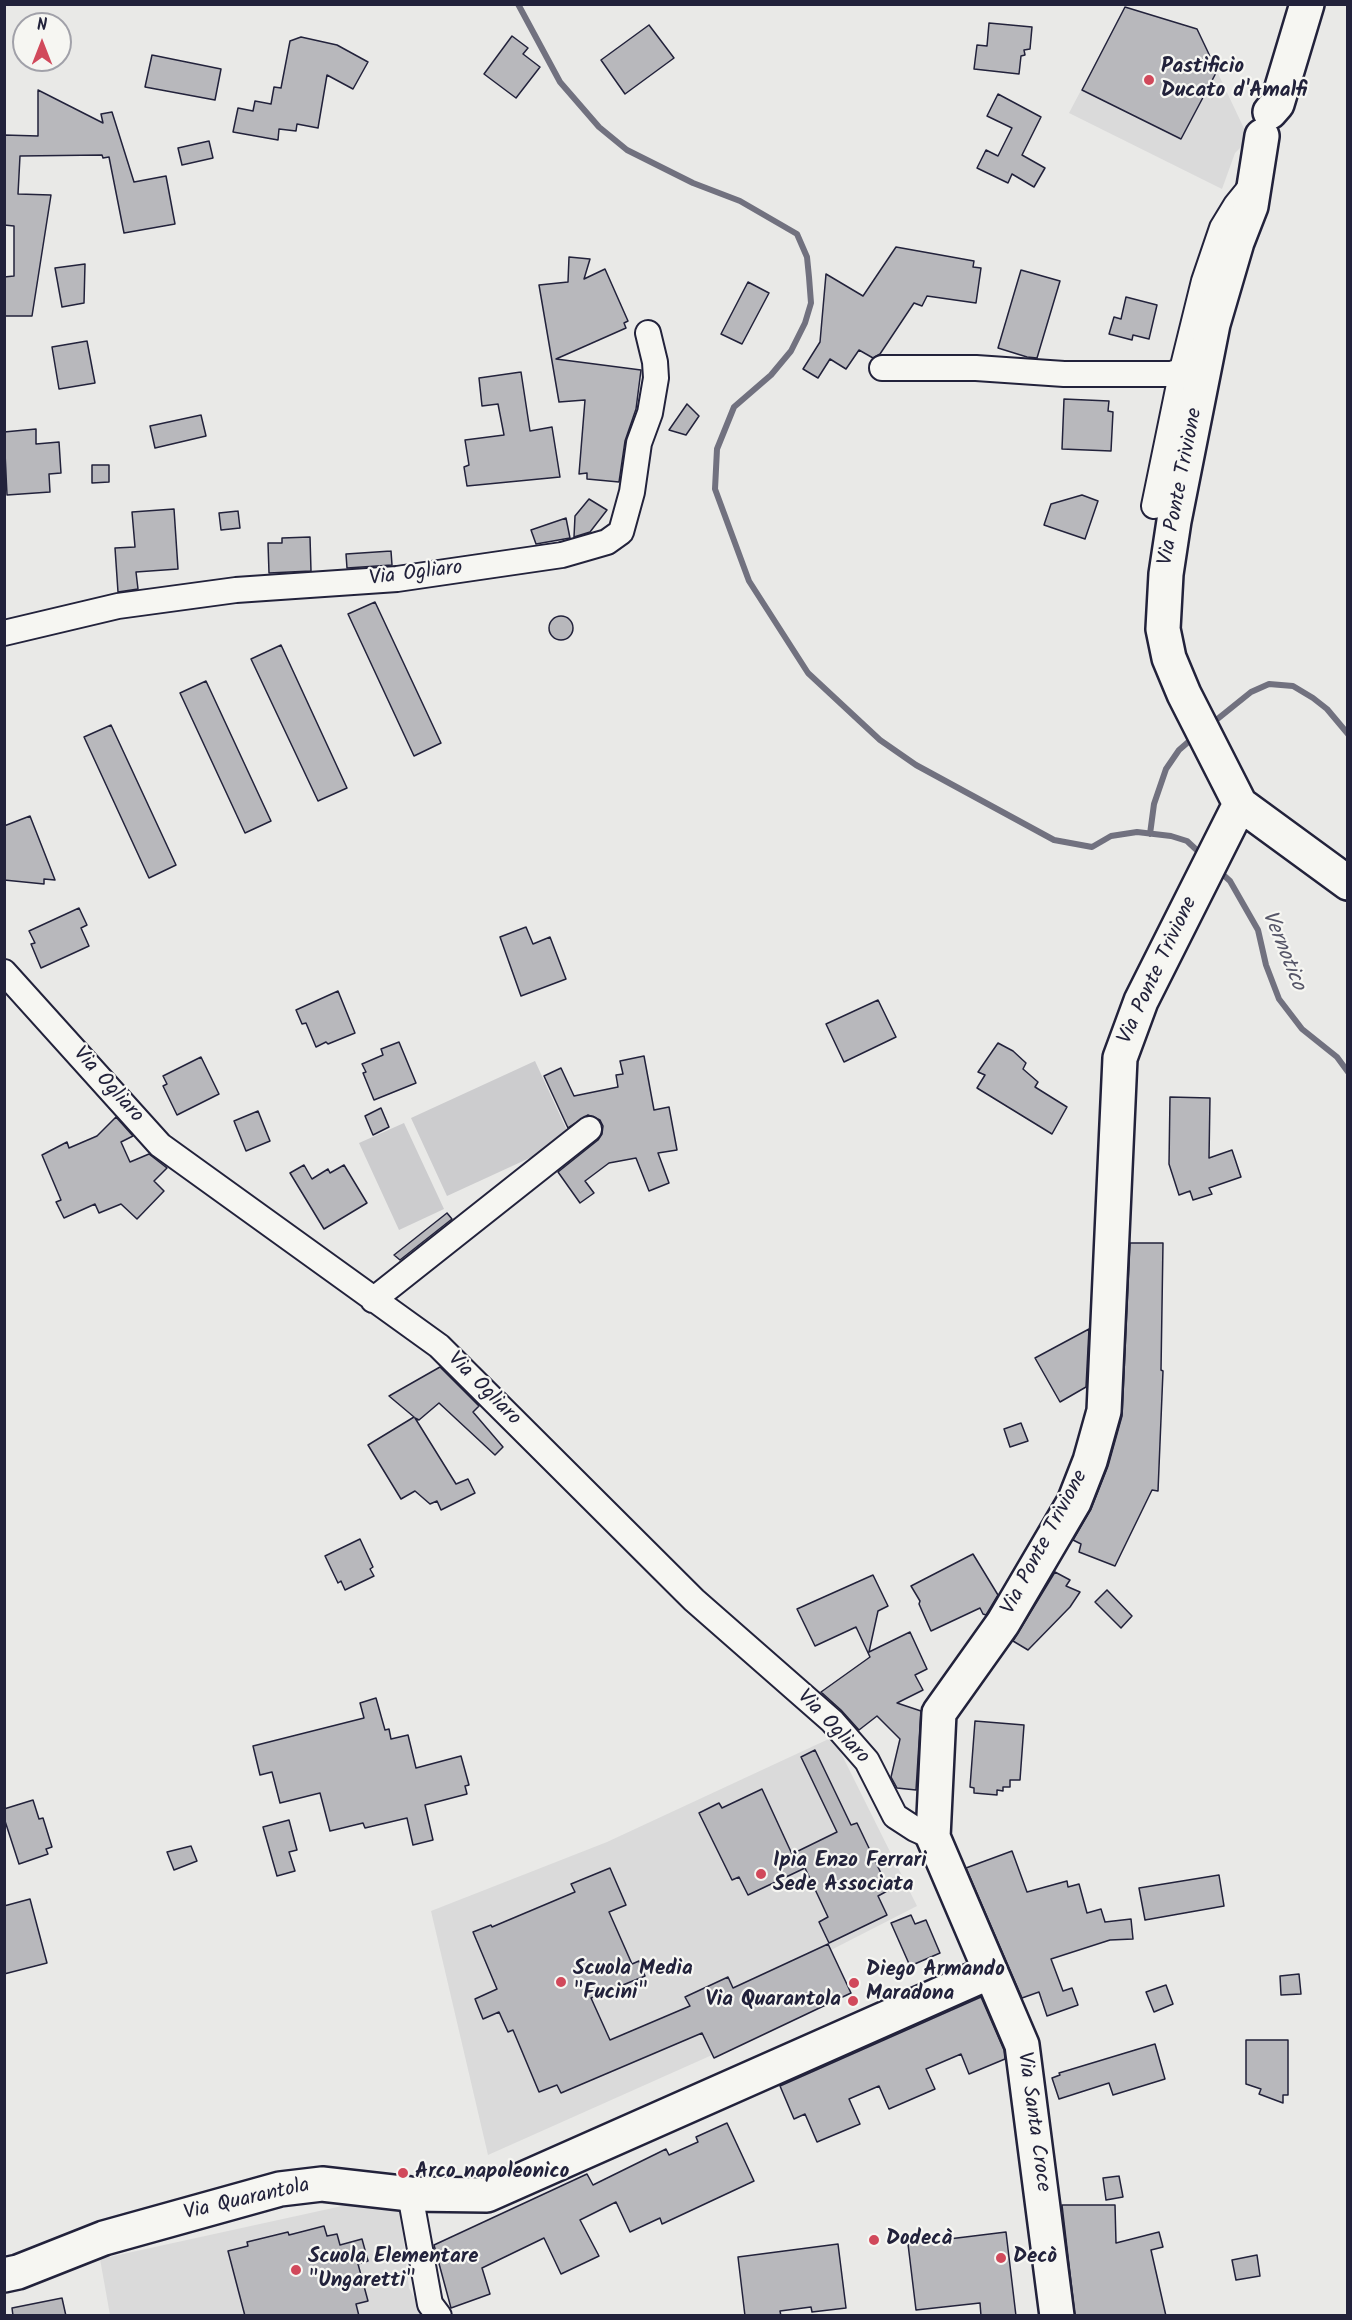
<!DOCTYPE html>
<html>
<head>
<meta charset="utf-8">
<style>
  body { margin:0 }
  #map { position:relative; width:1352px; height:2320px; overflow:hidden; background:#e9e9e7; font-family:Kalam,sans-serif }
  canvas { display:block }
  .frame { position:absolute; inset:0; border:6px solid #22223b; pointer-events:none }
  .north { position:absolute; left:12px; top:12px; width:60px; height:60px; box-sizing:border-box; background:#f6f6f2; border:2px solid #a1a1a9; border-radius:50%; rotate:0deg; font-size:16px; font-weight:700; line-height:24px; text-align:center; color:#22223b }
  .north::after { content:''; display:block; margin:auto; width:21px; height:27px; background:#d1495b; clip-path:polygon(50% 0,100% 100%,50% 72%,0 100%) }
</style>
</head>
<body>
<div id="map">
<canvas width="1352" height="2320"></canvas>
<div class="frame"></div>
<div class="north">N</div>
</div>
<script>
const ctx = document.querySelector('canvas').getContext('2d');
ctx.lineJoin = 'round';
function fillPath(path, color) { ctx.fillStyle = color; ctx.fill(path, 'evenodd'); }
const toPath = rows => new Path2D(rows.map(r => 'M' + r).join(''));
function trace(path, color, width, dash) { ctx.strokeStyle = color; ctx.lineWidth = width; ctx.lineCap = dash ? 'butt' : 'round'; ctx.setLineDash(dash || []); ctx.stroke(path); }
function write(font, color, halo, rows, align = 'center') {
  ctx.font = font + ' Kalam,sans-serif'; ctx.lineWidth = 4.5; ctx.setLineDash([]); ctx.textBaseline = 'middle'; ctx.strokeStyle = halo; ctx.fillStyle = color; for (const [text, x, y, turn = 0] of rows) {
    ctx.save(); ctx.translate(x, y); ctx.rotate((+turn || 0) * Math.PI / 180); ctx.textAlign = isNaN(turn) ? turn : align; if (halo) ctx.strokeText(text, 0, 0); ctx.fillText(text, 0, 0); ctx.restore();
  }
}
fillPath(toPath([
  [1125,7,1197,29,1249,139,1235,153,1222,189,1069,113],
  [833,1737,917,1906,831,1950,851,1993,488,2155,431,1911,607,1842],
  [399,2200,409,2288,424,2315,110,2315,100,2259,365,2201]
]), '#dadada');
fillPath(toPath([
  [535,1061,571,1139,447,1196,411,1118],
  [404,1123,444,1209,399,1230,359,1143]
]), '#ccccce');
trace(toPath([
  [518,4,560,82,599,127,627,150,693,183,740,201,797,234,807,257,809,277,811,303,805,323,791,351,771,375,734,407,717,449,715,489,749,581,808,673,880,740,916,765,1054,840,1092,847,1111,836,1137,832,1171,836,1187,841,1202,855],
  [1210,725,1251,692,1269,684,1293,686,1313,698,1327,709,1348,734],
  [1150,834,1154,804,1166,769,1179,750,1194,737],
  [1218,870,1230,881,1258,930,1266,965,1279,999,1302,1029,1337,1057,1348,1072]
]), '#71717f', 6);
const building = toPath([
  [1125,7,1197,29,1217,71,1181,139,1082,90,1125,7],
  [989,23,1032,27,1030,49,1024,50,1025,55,1021,56,1019,74,974,69,977,45,987,46,989,23],
  [649,25,674,58,625,94,601,60,649,25],
  [512,36,528,48,523,54,540,67,516,98,484,74,512,36],
  [301,37,337,45,368,62,353,89,327,75,318,128,297,124,296,131,279,129,278,140,233,132,238,108,253,111,255,101,271,104,274,87,281,88,290,41,301,37],
  [152,55,221,69,215,100,145,87,152,55],
  [38,90,103,123,101,114,112,112,134,182,166,176,175,224,124,233,109,157,103,158,102,155,20,156,18,194,51,195,32,316,4,316,4,277,14,276,14,226,4,225,4,135,38,136,38,90],
  [998,94,1041,117,1022,155,1045,168,1034,187,1012,174,1008,183,977,168,986,150,998,156,1012,128,987,116,998,94],
  [209,141,213,158,182,165,178,148,209,141],
  [896,247,974,261,973,267,981,268,976,303,927,296,922,306,914,303,880,354,873,358,859,350,846,369,830,359,818,378,803,369,820,342,826,274,863,296,896,247],
  [569,257,590,259,584,279,605,269,628,321,624,323,626,328,556,359,641,370,636,409,625,441,619,482,587,479,587,473,579,474,585,400,559,402,539,285,568,282,569,257],
  [85,264,84,303,62,307,55,268,85,264],
  [1021,270,1060,281,1037,358,1027,357,998,348,1021,270],
  [748,282,769,293,742,344,721,334,748,282],
  [1126,297,1157,305,1149,339,1133,335,1132,340,1109,334,1114,317,1121,319,1126,297],
  [87,341,95,383,59,389,52,347,87,341],
  [521,372,530,431,552,427,560,477,467,486,464,467,469,465,465,440,504,435,498,404,482,406,479,378,521,372],
  [1064,399,1109,401,1108,411,1113,412,1111,451,1062,449,1064,399],
  [687,404,699,416,686,435,669,430,687,404],
  [201,415,206,436,155,448,150,426,201,415],
  [36,429,36,444,59,442,61,473,49,474,50,492,7,495,4,432,36,429],
  [92,465,109,465,109,482,92,483,92,465],
  [1082,495,1098,501,1085,539,1044,525,1051,504,1082,495],
  [589,499,607,510,590,532,574,537,575,516,589,499],
  [174,509,178,569,136,572,138,589,118,592,115,548,135,547,132,512,174,509],
  [238,511,240,528,221,530,219,513,238,511],
  [566,518,570,538,536,544,531,530,566,518],
  [310,537,311,571,269,573,268,543,282,543,282,538,310,537],
  [391,551,392,565,347,568,346,554,391,551],
  [375,602,441,743,414,756,348,614,375,602],
  '549 628a12 12 0 1 1 24 0a12 12 0 1 1-24 0Z',
  [281,645,347,788,318,801,251,659,281,645],
  [206,681,271,821,245,833,180,693,206,681],
  [111,725,176,865,149,878,84,737,111,725],
  [30,816,55,880,44,879,44,884,4,880,4,826,30,816],
  [79,908,87,925,81,928,89,946,41,968,31,944,35,943,29,931,79,908],
  [526,927,533,944,550,937,566,979,521,996,500,937,526,927],
  [338,991,355,1033,328,1044,326,1042,316,1047,306,1023,302,1024,296,1010,338,991],
  [878,1000,896,1037,844,1062,826,1024,878,1000],
  [399,1042,416,1083,374,1100,363,1073,366,1072,362,1064,383,1055,381,1049,399,1042],
  [998,1043,1013,1051,1026,1063,1023,1069,1038,1082,1035,1087,1067,1107,1052,1134,977,1088,985,1075,978,1072,998,1043],
  [644,1056,654,1110,669,1107,677,1150,658,1153,669,1183,649,1191,636,1158,609,1163,585,1181,594,1193,580,1203,558,1172,598,1140,602,1134,603,1126,600,1120,588,1115,568,1128,544,1076,561,1068,574,1096,618,1087,616,1075,623,1074,620,1061,644,1056],
  [201,1057,219,1094,177,1115,163,1086,167,1084,163,1076,201,1057],
  [1170,1097,1210,1098,1209,1158,1232,1150,1241,1177,1209,1188,1212,1194,1193,1200,1190,1191,1179,1195,1169,1164,1170,1097],
  [381,1108,389,1127,373,1135,365,1116,381,1108],
  [258,1111,270,1141,246,1151,234,1121,258,1111],
  [116,1117,133,1136,121,1142,130,1162,149,1154,167,1168,154,1181,164,1191,137,1219,121,1204,99,1213,95,1204,64,1218,56,1202,61,1200,42,1155,67,1142,69,1148,97,1136,116,1117],
  [304,1165,312,1179,328,1169,330,1173,344,1165,367,1203,324,1229,290,1173,304,1165],
  [447,1213,452,1219,400,1260,394,1255,447,1213],
  [1130,1243,1163,1243,1161,1370,1163,1371,1158,1491,1152,1490,1115,1566,1079,1552,1081,1544,1073,1540,1091,1509,1108,1466,1122,1416,1130,1243],
  [1089,1329,1086,1387,1060,1402,1035,1358,1089,1329],
  [440,1367,479,1406,473,1412,503,1447,495,1455,439,1403,419,1420,415,1418,456,1484,468,1479,475,1493,441,1510,437,1501,430,1504,415,1491,401,1499,368,1445,414,1417,389,1396,440,1367],
  [1021,1423,1028,1441,1010,1447,1004,1429,1021,1423],
  [360,1539,373,1567,370,1569,374,1576,345,1590,341,1581,338,1583,325,1556,360,1539],
  [973,1554,998,1595,986,1615,983,1614,980,1608,931,1631,919,1604,920,1601,911,1586,973,1554],
  [1055,1572,1070,1580,1066,1586,1080,1592,1070,1607,1028,1650,1013,1641,1055,1572],
  [873,1575,888,1606,878,1611,869,1652,910,1632,927,1669,915,1675,923,1690,897,1703,921,1711,916,1790,897,1788,891,1777,900,1739,877,1716,859,1730,841,1710,821,1692,870,1657,856,1627,815,1646,797,1609,873,1575],
  [1107,1590,1132,1616,1121,1628,1095,1602,1107,1590],
  [376,1698,385,1730,389,1729,391,1739,408,1735,416,1768,461,1756,469,1785,465,1786,467,1794,425,1805,433,1840,413,1845,407,1818,365,1828,363,1823,330,1831,320,1793,280,1803,272,1772,260,1775,253,1746,364,1718,360,1703,376,1698],
  [975,1721,1024,1725,1020,1780,1010,1780,1010,1787,1003,1787,1003,1791,997,1790,997,1795,974,1793,974,1788,970,1787,975,1721],
  [815,1750,851,1825,857,1823,889,1890,878,1896,887,1915,829,1943,819,1922,828,1917,805,1868,748,1895,739,1877,732,1880,699,1813,719,1803,722,1808,762,1789,792,1854,837,1832,801,1757,815,1750],
  [33,1800,39,1819,43,1818,52,1847,46,1849,48,1854,19,1864,4,1818,4,1809,33,1800],
  [289,1820,297,1850,289,1852,295,1871,277,1876,263,1827,289,1820],
  [191,1846,197,1861,174,1870,167,1852,191,1846],
  [1012,1851,1027,1892,1067,1881,1068,1887,1079,1884,1087,1913,1101,1909,1105,1922,1131,1919,1133,1939,1110,1940,1051,1959,1063,1991,1072,1988,1078,2005,1047,2016,1039,1992,1022,1998,966,1868,1012,1851],
  [610,1868,626,1905,609,1912,632,1964,639,1961,645,1976,591,1998,610,2040,690,2006,685,1997,728,1977,733,1988,828,1944,851,1993,714,2058,702,2033,561,2093,557,2085,539,2092,513,2030,508,2032,499,2012,483,2019,475,1999,497,1989,473,1932,491,1925,492,1927,575,1892,571,1884,610,1868],
  [1219,1875,1224,1906,1145,1920,1139,1888,1219,1875],
  [30,1899,47,1963,4,1974,4,1906,30,1899],
  [911,1915,915,1924,926,1920,940,1953,910,1966,891,1923,911,1915],
  [1299,1974,1301,1994,1281,1995,1280,1976,1299,1974],
  [1166,1985,1173,2004,1154,2012,1146,1992,1166,1985],
  [981,1997,1004,2050,1005,2059,969,2074,961,2054,926,2069,935,2089,889,2109,879,2086,849,2099,860,2124,817,2142,805,2114,794,2119,780,2086,981,1997],
  [1246,2040,1288,2040,1288,2095,1283,2095,1283,2103,1259,2094,1261,2089,1246,2084,1246,2040],
  [1155,2044,1165,2079,1113,2095,1109,2083,1059,2099,1052,2078,1060,2075,1059,2073,1155,2044],
  [727,2123,754,2181,662,2224,660,2218,630,2232,616,2202,580,2220,599,2256,561,2274,544,2238,482,2268,490,2294,451,2308,434,2245,587,2174,593,2185,666,2149,669,2155,698,2142,696,2137,727,2123],
  [1119,2176,1123,2197,1106,2200,1103,2178,1119,2176],
  [1062,2205,1115,2205,1116,2243,1159,2232,1163,2247,1151,2250,1166,2316,1075,2316,1062,2205],
  [324,2226,327,2236,337,2234,340,2245,362,2239,368,2261,358,2264,368,2301,356,2304,359,2316,245,2316,228,2251,248,2246,247,2242,288,2232,289,2235,324,2226],
  [1006,2232,1016,2316,981,2316,980,2303,916,2310,908,2244,1006,2232],
  [838,2244,846,2308,812,2312,811,2307,780,2311,781,2316,745,2316,738,2257,838,2244],
  [1257,2255,1260,2276,1236,2280,1232,2260,1257,2255],
  [62,2298,66,2316,13,2316,12,2308,62,2298]
]);
fillPath(building, '#b8b8bc');
trace(building, '#22223b', 1.5);
const street = toPath([
  [882,368,976,368,1064,374,1172,374,1182,370,1204,281,1222,228,1236,205,1249,189],
  [1154,506,1182,370],
  [4,633,118,606,236,590,397,579,562,555,607,542,621,532,632,492,639,443,650,413,656,378,655,362,648,333],
  [4,972,160,1145,439,1346,694,1600,832,1721,867,1761,895,1816,915,1829,933,1837],
  [373,1300,589,1129],
  [410,2194,430,2304,439,2316]
]);
const secondary = toPath([
  [1270,112,1277,104,1307,4],
  [1262,136,1251,206,1237,242,1213,324,1174,521,1166,574,1163,629,1169,658,1184,694,1240,804,1348,883],
  [4,2275,18,2272,104,2238,280,2189,322,2184,410,2194,487,2195,990,1972],
  [1057,2316,1022,2045,933,1837,939,1713,1003,1623,1074,1502,1090,1461,1104,1411,1120,1058,1141,1001,1240,804]
]);
trace(street, '#22223b', 28);
trace(secondary, '#22223b', 38);
trace(street, '#f6f6f2', 24);
trace(secondary, '#f6f6f2', 33);
for (const [x, y, r, color] of [
  [1149,80,6,"#d1495b"],
  [761,1874,6,"#d1495b"],
  [561,1982,6,"#d1495b"],
  [854,1983,6,"#d1495b"],
  [853,2001,6,"#d1495b"],
  [403,2173,6,"#d1495b"],
  [874,2240,6,"#d1495b"],
  [1001,2258,6,"#d1495b"],
  [296,2270,6,"#d1495b"]
]) { const dot = new Path2D(); dot.arc(x, y, r, 0, 2 * Math.PI); ctx.fillStyle = color; ctx.fill(dot); trace(dot, '#f6f6f2', 2); }
write('bold 21px', '#22223b', '#f6f6f2', [
  ["Pastificio",1161,68],
  ["Ducato d'Amalfi",1161,92],
  ["Ipia Enzo Ferrari",773,1862],
  ["Sede Associata",773,1886],
  ["Scuola Media",573,1970],
  ["\"Fucini\"",573,1994],
  ["Diego Armando",866,1971],
  ["Maradona",866,1995],
  ["Via Quarantola",841,2001,"right"],
  ["Arco napoleonico",415,2173],
  ["Dodecà",886,2240],
  ["Scuola Elementare",308,2258],
  ["\"Ungaretti\"",308,2282],
  ["Decò",1013,2258]
], 'left');
write('21px', '#22223b', '#f6f6f2', [
  ["Via Ponte Trivione",1182,487,-79],
  ["Via Ogliaro",416,575,-7],
  ["Via Ponte Trivione",1159,971,-65],
  ["Via Ogliaro",107,1086,48],
  ["Via Ogliaro",483,1390,45],
  ["Via Ponte Trivione",1046,1543,-62],
  ["Via Ogliaro",832,1728,46],
  ["Via Santa Croce",1032,2122,82],
  ["Via Quarantola",247,2201,-13]
]);
write('italic 22px', '#565668', '#f6f6f2', [
  ["Vernotico",1282,951,68]
]);
</script>
</body>
</html>
